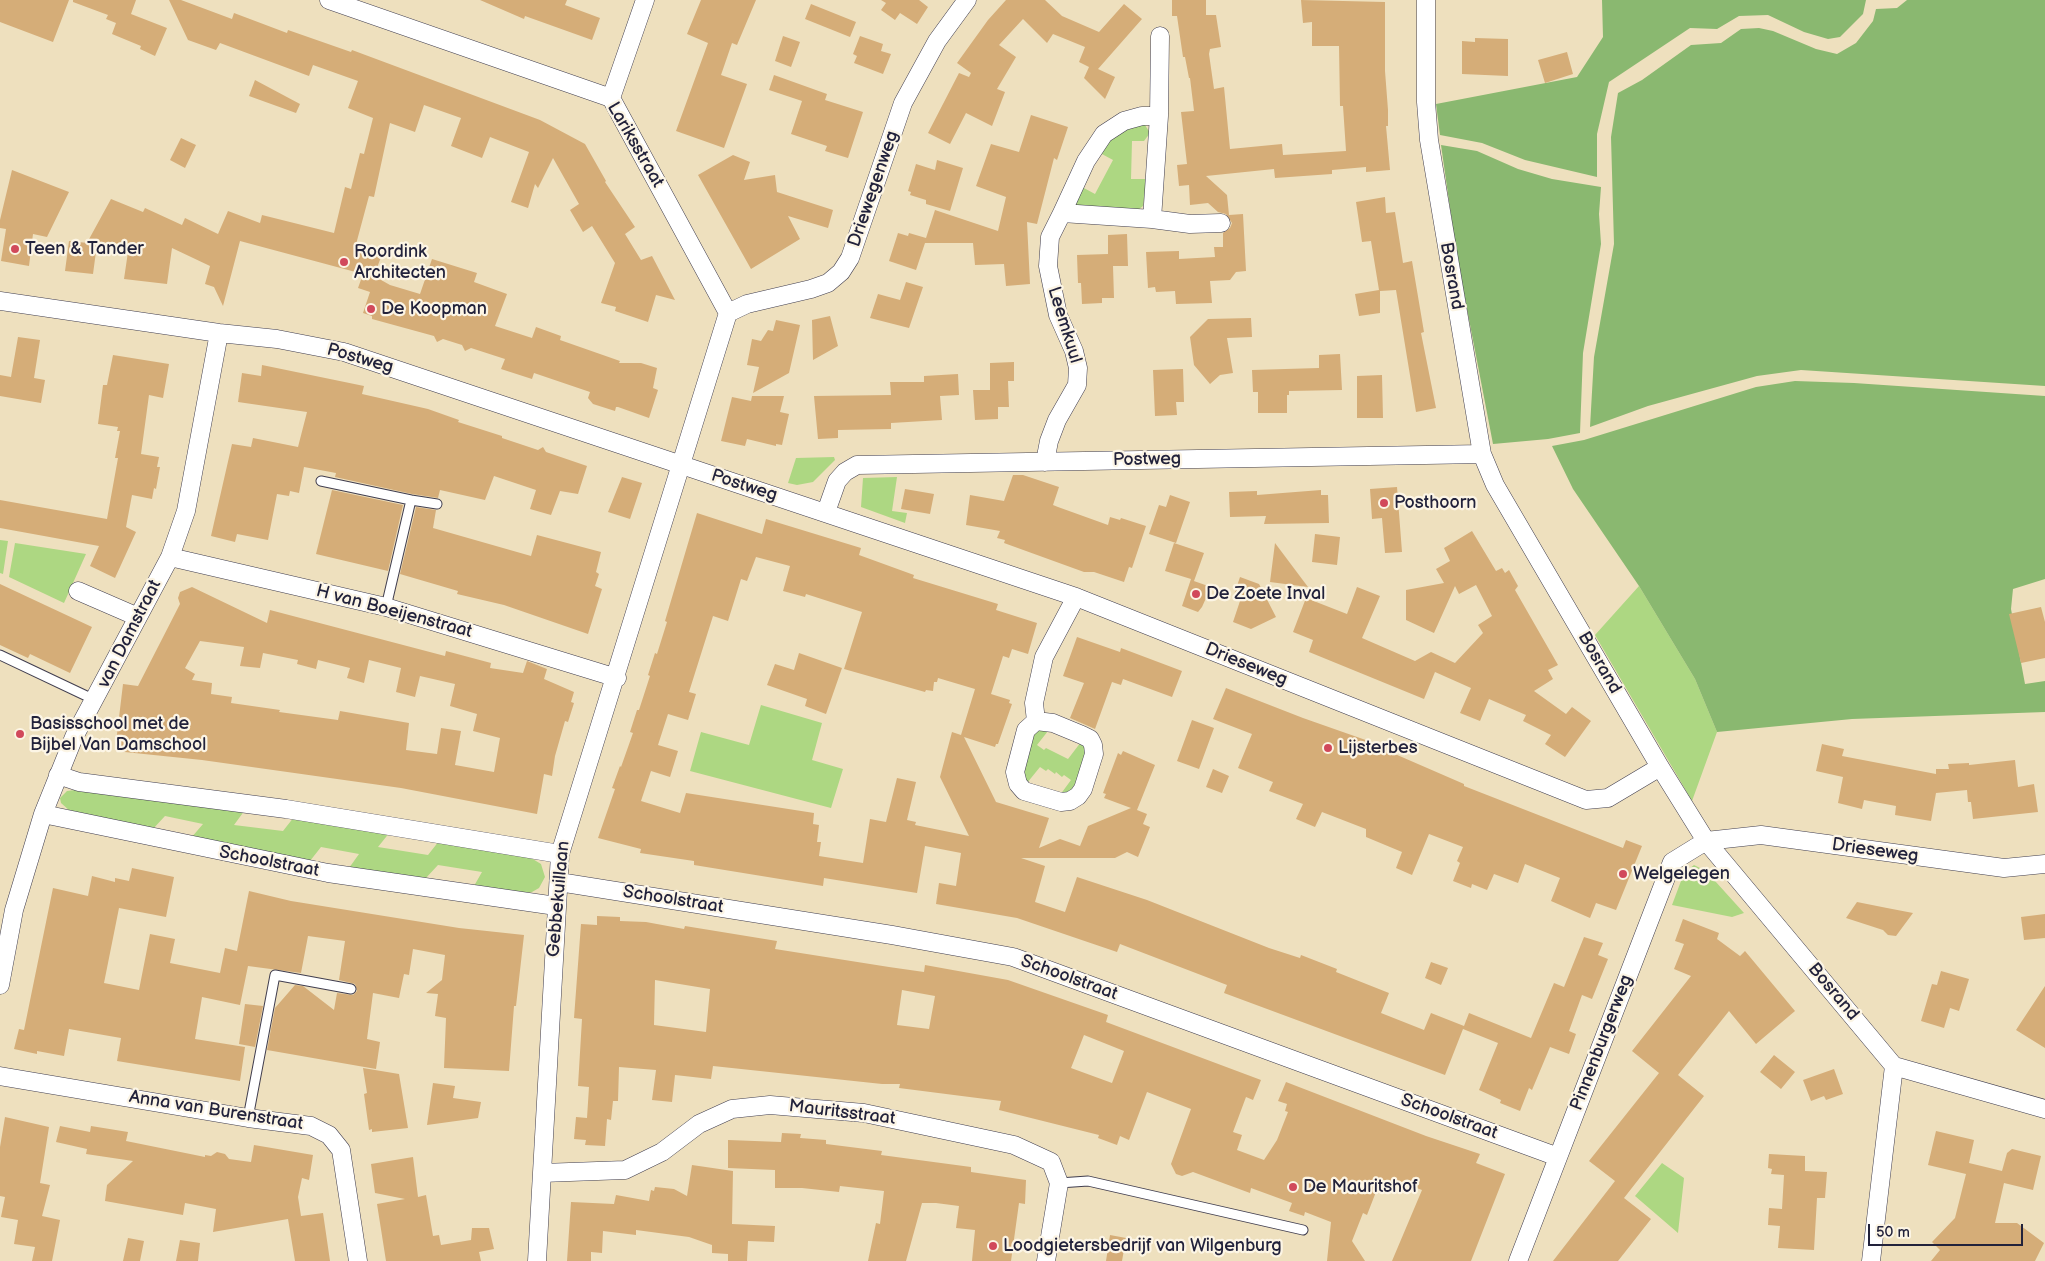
<!DOCTYPE html>
<html>
<head>
<meta charset="utf-8">
<style>
  body { margin:0 }
  #map { position:relative; width:2045px; height:1261px; overflow:hidden; background:#eee0be; font-family:"Balsamiq Sans",sans-serif }
  canvas { display:block }
  .scale { position:absolute; left:1868px; top:1224px; width:155px; height:22px; box-sizing:border-box; border:2px solid #22223b; border-top:0; padding-left:6px; font-size:15px; line-height:18px; white-space:nowrap; color:#22223b; -webkit-text-stroke:4px #fcf5e5; paint-order:stroke }
</style>
</head>
<body>
<div id="map">
<canvas width="2045" height="1261"></canvas>
<div class="scale">50 m</div>
</div>
<script>
const ctx = document.querySelector('canvas').getContext('2d');
ctx.lineJoin = 'round';
function fillPath(path, color) { ctx.fillStyle = color; ctx.fill(path, 'evenodd'); }
const toPath = rows => new Path2D(rows.map(r => 'M' + r).join(''));
function trace(path, color, width, dash) { ctx.strokeStyle = color; ctx.lineWidth = width; ctx.lineCap = dash ? 'butt' : 'round'; ctx.setLineDash(dash || []); ctx.stroke(path); }
function write(font, color, halo, rows, align = 'center') {
  ctx.font = font + ' "Balsamiq Sans",sans-serif'; ctx.lineWidth = 4.5; ctx.setLineDash([]); ctx.textBaseline = 'middle'; ctx.strokeStyle = halo; ctx.fillStyle = color; for (const [text, x, y, turn = 0] of rows) {
    ctx.save(); ctx.translate(x, y); ctx.rotate((+turn || 0) * Math.PI / 180); ctx.textAlign = isNaN(turn) ? turn : align; if (halo) ctx.strokeText(text, 0, 0); ctx.fillText(text, 0, 0); ctx.restore();
  }
}
fillPath(toPath([
  [1139,124,1145,125,1150,133,1144,141,1132,141,1131,179,1147,179,1143,206,1138,210,1077,208,1076,204,1082,187,1095,194,1113,160,1100,153,1115,133],
  [834,457,835,460,813,482,797,485,788,483,796,458],
  [897,477,892,511,907,513,905,523,861,507,863,478],
  [0,540,8,541,3,574,0,573],
  [15,543,86,554,64,603,9,577],
  [1639,586,1695,679,1717,732,1692,801,1595,635],
  [761,705,822,723,812,760,843,769,831,808,690,771,701,732,749,745],
  [1039,729,1048,731,1037,745,1044,750,1046,748,1068,759,1081,742,1084,746,1087,753,1075,784,1069,793,1060,795,1071,780,1064,775,1062,777,1056,772,1055,774,1048,769,1046,771,1040,767,1027,783,1022,777,1033,734],
  [75,790,245,810,234,825,283,831,294,817,390,832,378,847,428,855,439,841,531,858,541,864,545,877,539,888,532,892,525,893,474,886,482,872,438,865,425,879,349,868,359,854,321,847,310,861,191,838,203,824,165,816,152,830,70,811,61,803,60,798,67,791],
  [1694,865,1706,871,1744,913,1732,917,1672,905,1684,873],
  [1662,1163,1684,1178,1678,1233,1635,1196]
]), '#add782');
fillPath(toPath([
  [1602,0,1866,0,1863,14,1840,37,1828,39,1804,32,1768,15,1739,16,1717,29,1690,28,1609,82,1597,134,1597,177,1525,160,1482,143,1440,135,1436,104,1577,77,1603,37],
  [1907,0,2045,0,2045,386,1801,370,1757,376,1648,406,1590,427,1594,357,1614,244,1611,137,1618,93,1642,80,1691,45,1721,43,1741,29,1759,28,1773,31,1816,49,1837,54,1856,43,1873,21,1876,9,1897,8],
  [1441,145,1477,151,1518,169,1552,179,1601,187,1599,214,1601,244,1583,353,1580,433,1548,439,1493,444,1457,257],
  [1795,381,1854,383,2045,396,2045,579,2013,589,2011,609,2025,684,2045,681,2045,712,1852,719,1717,732,1695,679,1639,586,1573,489,1552,446,1584,440,1756,387]
]), '#8ab870');
fillPath(toPath([
  [0,0,69,0,53,42,0,22],
  [73,0,136,0,131,14,167,28,155,56,140,49,141,46,112,34,116,23,106,19,108,15,73,2],
  [169,0,181,0,232,19,234,13,287,33,288,30,351,52,352,50,540,120,585,144,606,181,605,182,635,227,625,234,641,260,652,256,675,300,656,295,648,322,615,311,616,307,601,303,615,263,592,226,583,232,570,210,579,204,553,158,538,188,535,184,528,208,511,202,529,152,490,137,482,158,451,146,461,118,424,105,415,132,390,123,374,197,369,196,355,248,381,257,374,276,390,285,420,294,432,259,477,273,474,282,507,294,495,326,532,338,536,327,561,336,560,340,620,361,619,363,641,363,657,368,653,388,658,390,649,418,618,407,616,407,615,411,593,404,588,398,590,392,534,373,532,379,501,369,505,359,471,348,465,351,462,345,443,339,437,342,434,336,372,319,372,316,363,313,370,292,358,288,363,274,240,241,223,306,214,287,205,284,210,266,172,248,167,284,124,279,129,245,88,241,111,199,143,212,145,208,182,225,185,218,218,234,228,211,260,223,262,215,334,233,345,187,351,189,360,153,364,154,373,118,348,108,358,81,313,65,309,76,220,43,216,50,188,40],
  [480,0,567,0,565,5,600,18,592,40,525,16,524,19],
  [701,0,756,0,737,45,732,43,721,75,747,84,724,148,676,131,708,43,687,34],
  [881,0,919,0,928,7,917,24,900,13,895,20,881,10,886,3],
  [1006,0,1045,0,1062,16,1099,32,1124,4,1142,19,1098,69,1115,77,1105,99,1084,78,1089,67,1079,62,1085,47,1053,34,1047,43,1023,19,999,45,1016,57,997,89,1005,92,992,126,966,113,950,144,928,133,959,73,969,77,971,73,957,63,988,20],
  [1172,0,1206,0,1206,15,1216,15,1221,47,1210,49,1209,54,1214,89,1224,87,1230,149,1282,144,1283,155,1346,151,1343,106,1340,106,1339,46,1312,46,1312,22,1303,23,1301,0,1385,2,1385,71,1388,110,1388,126,1386,126,1390,170,1366,172,1366,167,1332,170,1332,174,1275,178,1274,169,1206,176,1227,195,1229,215,1243,214,1246,271,1236,272,1230,280,1210,281,1212,303,1176,304,1175,291,1156,292,1155,287,1148,288,1146,252,1179,251,1179,259,1215,257,1214,247,1223,247,1223,233,1230,228,1232,223,1226,214,1218,212,1208,203,1190,205,1189,185,1179,186,1177,165,1187,164,1181,112,1194,111,1190,78,1189,78,1185,57,1183,57,1177,16,1172,16],
  [811,4,856,22,850,37,805,19],
  [783,36,800,42,791,67,775,61],
  [860,36,883,44,881,51,891,54,883,74,854,63,857,56,853,54],
  [1475,38,1508,39,1508,76,1462,74,1462,41,1475,42],
  [1567,52,1573,74,1545,83,1538,60],
  [774,75,827,94,825,100,863,112,848,158,825,151,827,146,791,134,802,101,769,90],
  [255,80,300,104,296,113,249,96],
  [1031,115,1068,127,1057,160,1054,158,1037,224,1027,222,1030,284,1006,286,1004,264,975,265,973,243,925,243,916,270,889,261,898,233,908,236,909,233,926,238,935,210,998,231,1006,197,976,186,991,144,1019,152],
  [181,138,196,145,185,168,170,160],
  [733,155,750,162,744,180,775,175,777,192,833,210,828,228,788,216,800,239,751,269,698,175],
  [937,160,963,168,950,211,926,204,926,200,910,195,911,192,908,191,916,164,935,170],
  [12,170,69,192,47,237,33,234,29,266,1,261,6,229,0,228,0,220],
  [1385,197,1386,213,1395,212,1403,263,1412,261,1424,332,1421,333,1436,408,1416,412,1396,290,1380,291,1380,313,1359,316,1355,294,1379,290,1371,241,1362,242,1356,202],
  [1127,234,1128,266,1113,266,1114,298,1102,298,1102,303,1082,304,1081,283,1078,283,1077,255,1108,254,1108,235],
  [69,241,97,244,93,274,65,271],
  [906,282,923,287,909,328,870,318,878,294,900,300],
  [830,316,838,346,813,360,812,320],
  [1251,318,1252,337,1227,338,1233,373,1220,375,1210,384,1194,365,1190,337,1208,319],
  [776,320,800,325,789,373,753,393,759,367,747,365,752,339,761,341,768,330,773,331],
  [18,337,40,340,34,378,45,380,41,403,0,396,0,375,11,377],
  [1340,354,1342,390,1289,391,1289,395,1287,395,1287,413,1258,413,1258,392,1253,392,1252,370,1319,368,1319,355],
  [113,355,169,364,163,398,149,395,141,454,159,457,157,467,160,467,156,489,154,488,152,499,132,495,126,527,136,532,115,578,90,566,99,546,0,528,0,500,107,519,118,458,115,458,120,431,117,431,118,427,98,424,103,385,107,385],
  [1014,362,1014,381,1008,381,1009,407,998,407,998,419,975,420,973,390,990,390,990,363],
  [262,365,364,386,362,394,428,409,459,420,458,422,502,436,502,438,538,450,543,447,546,452,587,466,578,494,560,491,551,515,530,509,536,490,494,476,485,500,440,490,438,498,412,494,335,477,336,473,304,467,299,493,290,491,289,496,277,494,268,540,237,534,235,542,211,536,232,444,251,447,253,438,298,447,307,412,238,402,242,373,261,376],
  [1183,369,1184,402,1176,402,1177,415,1155,416,1153,370],
  [958,374,959,395,940,396,942,420,891,423,891,429,838,430,838,438,818,439,814,396,891,395,890,382,924,382,924,376],
  [1382,375,1383,418,1357,418,1357,376],
  [752,396,784,396,780,412,789,414,782,445,776,444,776,446,747,439,745,446,721,441,732,397,751,401],
  [1013,475,1023,475,1059,487,1053,505,1058,507,1108,525,1110,517,1120,520,1121,518,1146,526,1132,568,1129,567,1124,582,1094,572,1084,572,1004,543,1005,540,997,538,1000,531,966,525,970,495,1004,501],
  [622,477,642,483,630,519,608,512],
  [1397,487,1402,552,1385,553,1382,518,1372,519,1370,489],
  [905,489,934,494,930,514,901,509],
  [332,490,403,505,388,571,316,554],
  [1321,490,1321,495,1328,495,1329,523,1264,524,1266,516,1230,517,1229,492,1257,491,1257,495],
  [1170,495,1190,502,1176,543,1149,534,1159,505,1166,507],
  [416,507,436,510,433,528,531,556,537,535,601,552,596,572,599,574,595,586,602,589,588,634,504,605,457,594,458,591,400,574],
  [697,513,762,534,766,519,861,548,859,555,914,575,913,578,998,604,996,610,1037,623,1028,654,1012,649,1009,658,1003,656,991,694,1010,700,1009,703,1012,704,998,744,996,744,995,747,964,737,996,802,1049,818,1039,848,1060,839,1080,846,1088,826,1131,808,1104,798,1106,794,1103,793,1118,753,1121,755,1123,751,1155,765,1137,810,1147,814,1143,824,1150,827,1138,857,1127,852,1115,858,1021,858,1045,866,1035,902,1065,912,1077,877,1147,900,1269,948,1300,958,1301,955,1337,969,1336,972,1389,993,1381,1013,1424,1030,1431,1013,1464,1026,1469,1013,1531,1038,1554,983,1564,987,1584,937,1603,943,1598,955,1608,959,1592,999,1582,995,1569,1031,1576,1034,1569,1054,1550,1047,1532,1090,1529,1088,1520,1111,1500,1103,1501,1100,1479,1090,1498,1043,1463,1029,1445,1075,1224,993,1227,985,1120,944,1117,952,1017,918,936,904,939,883,956,886,961,853,925,846,917,893,824,878,823,886,694,865,694,861,640,853,641,849,598,838,615,789,612,788,620,766,621,767,633,733,630,732,637,710,639,710,650,676,648,675,655,653,657,654,667,622,665,621],
  [756,557,790,566,783,591,805,597,806,594,862,612,844,669,925,692,926,690,933,691,934,682,937,682,938,678,975,689,961,735,952,732,940,777,969,836,915,825,916,822,907,820,916,782,897,778,886,822,870,819,863,863,819,856,821,842,817,842,819,825,813,824,814,813,686,793,680,813,641,801,651,771,670,777,678,751,658,745,668,714,688,720,696,694,689,692,713,616,728,621,741,579,747,581],
  [1472,531,1496,571,1502,568,1505,573,1509,570,1518,586,1515,590,1558,665,1548,670,1553,679,1534,691,1566,714,1572,707,1591,721,1565,757,1545,744,1551,735,1523,721,1526,715,1489,699,1480,721,1460,713,1471,688,1435,672,1424,699,1309,652,1313,640,1293,632,1306,598,1347,614,1357,587,1380,596,1362,638,1415,661,1431,652,1455,663,1483,633,1478,625,1492,616,1476,585,1459,594,1455,586,1434,633,1406,620,1406,590,1444,583,1436,569,1450,561,1444,548],
  [1315,534,1340,537,1337,565,1312,562],
  [1174,543,1204,553,1194,581,1191,580,1211,587,1202,607,1198,612,1182,606,1191,579,1165,571],
  [1275,543,1308,587,1270,582],
  [1240,577,1259,584,1276,617,1251,629,1233,622,1240,601,1233,598],
  [0,584,92,627,70,673,30,654,28,658,0,645],
  [192,587,267,623,270,610,445,656,446,651,491,663,490,668,523,673,527,661,547,669,544,679,574,692,571,702,574,703,568,722,565,721,555,756,552,776,544,774,537,814,401,788,202,760,115,751,123,684,138,686,180,604,178,598,180,592],
  [200,641,244,647,240,666,260,668,263,653,298,660,297,664,316,669,318,660,350,668,347,678,364,683,369,660,401,668,396,692,415,697,420,676,455,684,450,706,477,714,473,731,500,738,494,772,455,765,461,731,441,728,437,754,406,750,409,723,340,711,338,720,279,712,280,710,231,703,232,697,211,694,212,683,192,680,195,674,185,668],
  [2041,607,2045,622,2045,658,2021,663,2009,614],
  [1077,637,1120,652,1121,648,1182,671,1172,697,1123,679,1121,685,1112,682,1095,729,1070,718,1084,683,1063,676],
  [799,653,842,668,826,714,805,706,807,699,767,685,775,664,794,670],
  [1226,688,1303,718,1377,744,1389,748,1388,751,1464,784,1464,786,1623,848,1626,840,1642,846,1616,910,1596,903,1590,918,1551,901,1560,878,1525,864,1518,883,1494,874,1487,890,1472,884,1471,888,1453,881,1460,863,1457,861,1463,847,1429,834,1412,875,1396,868,1402,852,1366,837,1366,829,1322,812,1315,827,1296,819,1303,804,1269,791,1273,782,1238,768,1252,734,1213,719],
  [1192,720,1214,728,1199,769,1177,761],
  [1822,744,1844,749,1842,756,1936,774,1936,769,1949,769,1948,764,1969,763,1969,765,2015,760,2018,787,2034,784,2038,812,1973,819,1971,802,1968,802,1967,790,1936,793,1931,821,1895,815,1896,806,1864,800,1862,809,1838,803,1843,777,1816,771],
  [1213,769,1229,776,1222,793,1206,787],
  [132,868,174,877,166,917,119,908,104,983,139,990,150,934,175,939,170,963,220,973,225,948,237,951,249,891,291,901,459,928,524,935,516,1006,514,1006,509,1071,444,1068,446,1018,435,1016,438,994,426,993,442,980,445,955,413,949,409,975,404,974,399,998,373,993,367,1039,380,1042,376,1069,267,1050,275,1008,295,985,303,986,334,1010,337,993,353,995,357,991,355,984,339,980,345,941,308,936,301,973,248,966,240,1005,202,997,195,1039,245,1047,240,1081,117,1061,121,1038,69,1029,64,1056,37,1051,37,1054,14,1049,19,1029,24,1030,53,888,88,896,92,876,115,882,115,878,129,881],
  [1857,902,1887,908,1913,913,1896,936,1888,935,1883,930,1846,918],
  [2045,914,2045,938,2024,940,2021,917],
  [597,916,620,917,620,921,646,922,684,929,685,926,777,941,775,949,889,967,924,972,925,965,1008,980,1108,1015,1106,1022,1261,1080,1253,1100,1246,1097,1233,1132,1242,1135,1237,1150,1264,1160,1277,1140,1288,1112,1285,1111,1287,1104,1278,1101,1286,1082,1426,1136,1480,1154,1476,1163,1505,1174,1471,1261,1392,1261,1422,1190,1392,1179,1391,1183,1381,1179,1367,1215,1363,1213,1352,1241,1365,1261,1327,1261,1331,1222,1305,1212,1304,1216,1289,1211,1292,1203,1251,1188,1250,1193,1193,1172,1182,1176,1176,1174,1171,1164,1191,1109,1147,1092,1129,1140,1120,1136,1117,1145,1098,1138,1099,1135,999,1110,1001,1101,899,1088,900,1084,882,1084,713,1066,711,1079,675,1075,672,1102,652,1100,656,1070,619,1067,618,1101,613,1101,611,1120,607,1119,605,1146,585,1145,586,1140,574,1139,576,1117,587,1118,589,1087,578,1086,582,1019,574,1018,581,924,597,925],
  [655,980,710,989,706,1032,654,1025],
  [902,990,935,996,929,1029,897,1025],
  [1084,1035,1124,1051,1112,1083,1071,1068],
  [1683,919,1719,933,1717,939,1740,956,1745,951,1795,1011,1756,1044,1729,1011,1678,1075,1704,1096,1624,1198,1651,1219,1618,1261,1553,1261,1615,1181,1589,1161,1659,1073,1632,1051,1691,976,1674,969,1684,944,1675,941],
  [1431,962,1448,968,1441,985,1425,978],
  [1941,971,1969,979,1959,1011,1950,1008,1944,1028,1921,1021,1932,984,1937,985],
  [2045,986,2045,1048,2016,1030],
  [245,1004,263,1006,255,1047,239,1044],
  [1774,1055,1795,1072,1781,1089,1760,1072],
  [363,1068,399,1074,408,1128,372,1132,372,1129,369,1130,364,1094,367,1093],
  [1834,1069,1843,1094,1826,1100,1824,1096,1811,1101,1803,1080],
  [433,1083,455,1086,453,1098,481,1102,478,1118,427,1125],
  [5,1117,49,1127,40,1183,50,1185,42,1216,60,1220,52,1261,32,1261,35,1247,14,1244,18,1220,1,1217,5,1197,0,1196,0,1147],
  [60,1126,90,1132,91,1126,128,1132,126,1141,205,1157,205,1155,211,1156,217,1152,225,1154,229,1159,251,1162,254,1145,313,1155,309,1180,302,1178,298,1197,301,1216,323,1213,330,1261,295,1261,288,1219,213,1232,216,1209,185,1203,183,1215,105,1201,107,1185,133,1161,86,1154,87,1149,56,1142],
  [1936,1131,1974,1140,1969,1163,2002,1171,2007,1153,2012,1149,2041,1156,2033,1190,2004,1183,1995,1223,2017,1223,2044,1243,2035,1261,1931,1261,1940,1250,1932,1242,1955,1218,1966,1174,1928,1165],
  [782,1133,801,1134,800,1138,826,1140,826,1144,882,1151,881,1155,971,1167,971,1172,1026,1180,1025,1204,1019,1203,1011,1261,972,1261,975,1230,956,1228,959,1206,936,1203,922,1203,906,1261,868,1261,876,1223,880,1224,884,1191,840,1186,839,1192,802,1188,775,1188,775,1170,728,1168,728,1140,781,1142],
  [1769,1154,1805,1156,1805,1171,1827,1172,1825,1198,1817,1198,1814,1250,1778,1248,1780,1226,1768,1225,1769,1208,1782,1209,1784,1175,1771,1174,1772,1169,1768,1168],
  [413,1157,418,1197,426,1195,433,1236,439,1235,441,1245,471,1240,472,1228,489,1228,494,1249,479,1252,481,1261,386,1261,377,1204,405,1199,375,1193,371,1164],
  [692,1165,733,1171,732,1224,775,1226,774,1242,748,1241,747,1261,728,1261,728,1254,712,1253,712,1245,689,1237,636,1230,636,1235,603,1231,602,1253,591,1252,591,1261,567,1261,571,1202,614,1204,616,1195,649,1201,651,1190,654,1191,655,1187,674,1189,687,1196],
  [1110,1235,1126,1238,1122,1261,1106,1261],
  [128,1238,144,1241,140,1261,123,1261],
  [180,1240,200,1243,198,1261,176,1261]
]), '#d5ad78');
const service = toPath([
  [321,481,411,500],
  [386,607,411,500,437,504],
  [0,655,95,700],
  [248,1118,275,975,351,989],
  [1059,1183,1088,1181,1303,1230]
]);
const minor = toPath([
  [329,0,611,98,728,313,560,854,537,1261],
  [1426,0,1426,102,1429,140,1482,454,1495,485,1660,767,1706,841,1894,1066,1871,1261],
  [611,98,645,0],
  [1159,116,1152,219,1062,213,1086,161,1104,134,1124,121,1142,116,1159,116,1160,36],
  [1152,219,1190,224,1221,223],
  [0,301,219,333,277,339,344,352,1076,597,1586,800,1608,798,1660,767],
  [728,313,747,304,811,289,828,283,841,272,850,258,903,103,937,41,967,0],
  [1045,462,1049,441,1057,420,1077,385,1078,368,1074,351,1058,315,1048,266,1050,237,1062,213],
  [826,512,837,481,845,472,857,465,1482,454],
  [170,557,386,607,617,678],
  [78,591,138,617],
  [1036,721,1053,723,1082,735,1090,739,1093,745,1094,754,1083,789,1078,796,1070,801,1061,802,1024,791,1018,784,1015,772,1026,730,1036,721,1034,703,1044,657,1076,597],
  [58,775,79,782,286,809,560,854],
  [43,814,328,873,556,906],
  [559,882,892,935,1013,957,1558,1157],
  [0,985,14,910,43,814,74,737,170,557,186,511,219,333],
  [1894,1066,2045,1109],
  [0,1076,248,1118,311,1126,329,1135,341,1150,358,1261],
  [542,1173,625,1170,662,1152,699,1124,732,1109,770,1105,864,1113,1014,1145,1051,1162,1059,1183,1046,1261],
  [1518,1261,1672,862,1706,841,1761,835,2004,868,2045,864]
]);
trace(service, '#413e4f', 11);
trace(minor, '#413e4f', 19);
trace(service, '#fff', 9);
trace(minor, '#fff', 18);
for (const [x, y, r, color] of [
  [15,249,5,"#d1495b"],
  [344,262,5,"#d1495b"],
  [371,309,5,"#d1495b"],
  [1384,503,5,"#d1495b"],
  [1196,594,5,"#d1495b"],
  [20,734,5,"#d1495b"],
  [1328,748,5,"#d1495b"],
  [1623,874,5,"#d1495b"],
  [1293,1187,5,"#d1495b"],
  [993,1246,5,"#d1495b"]
]) { const dot = new Path2D(); dot.arc(x, y, r, 0, 2 * Math.PI); ctx.fillStyle = color; ctx.fill(dot); trace(dot, '#fcf5e5', 2); }
write('18px', '#22223b', '#fcf5e5', [
  ["Lariksstraat",635,145,60],
  ["Driewegenweg",874,189,-71],
  ["Bosrand",1451,276,80],
  ["Leemkuul",1064,325,73],
  ["Postweg",360,359,16],
  ["Postweg",1147,460,-1],
  ["Postweg",744,486,18],
  ["H van Boeijenstraat",394,612,15],
  ["van Damstraat",130,634,-63],
  ["Bosrand",1599,663,60],
  ["Drieseweg",1246,665,22],
  ["Drieseweg",1875,851,8],
  ["Schoolstraat",269,862,11],
  ["Gebbekuillaan",559,899,-85],
  ["Schoolstraat",673,900,9],
  ["Schoolstraat",1069,978,20],
  ["Bosrand",1833,992,50],
  ["Pinnenburgerweg",1602,1043,-69],
  ["Anna van Burenstraat",216,1111,9],
  ["Mauritsstraat",842,1113,7],
  ["Schoolstraat",1449,1117,20]
]);
write('18px', '#22223b', '#fcf5e5', [
  ["Teen & Tander",25,249],
  ["Roordink",354,252],
  ["Architecten",354,273],
  ["De Koopman",381,309],
  ["Posthoorn",1394,503],
  ["De Zoete Inval",1206,594],
  ["Basisschool met de",30,724],
  ["Bijbel Van Damschool",30,745],
  ["Lijsterbes",1338,748],
  ["Welgelegen",1633,874],
  ["De Mauritshof",1303,1187],
  ["Loodgietersbedrijf van Wilgenburg",1003,1246]
], 'left');
</script>
</body>
</html>
